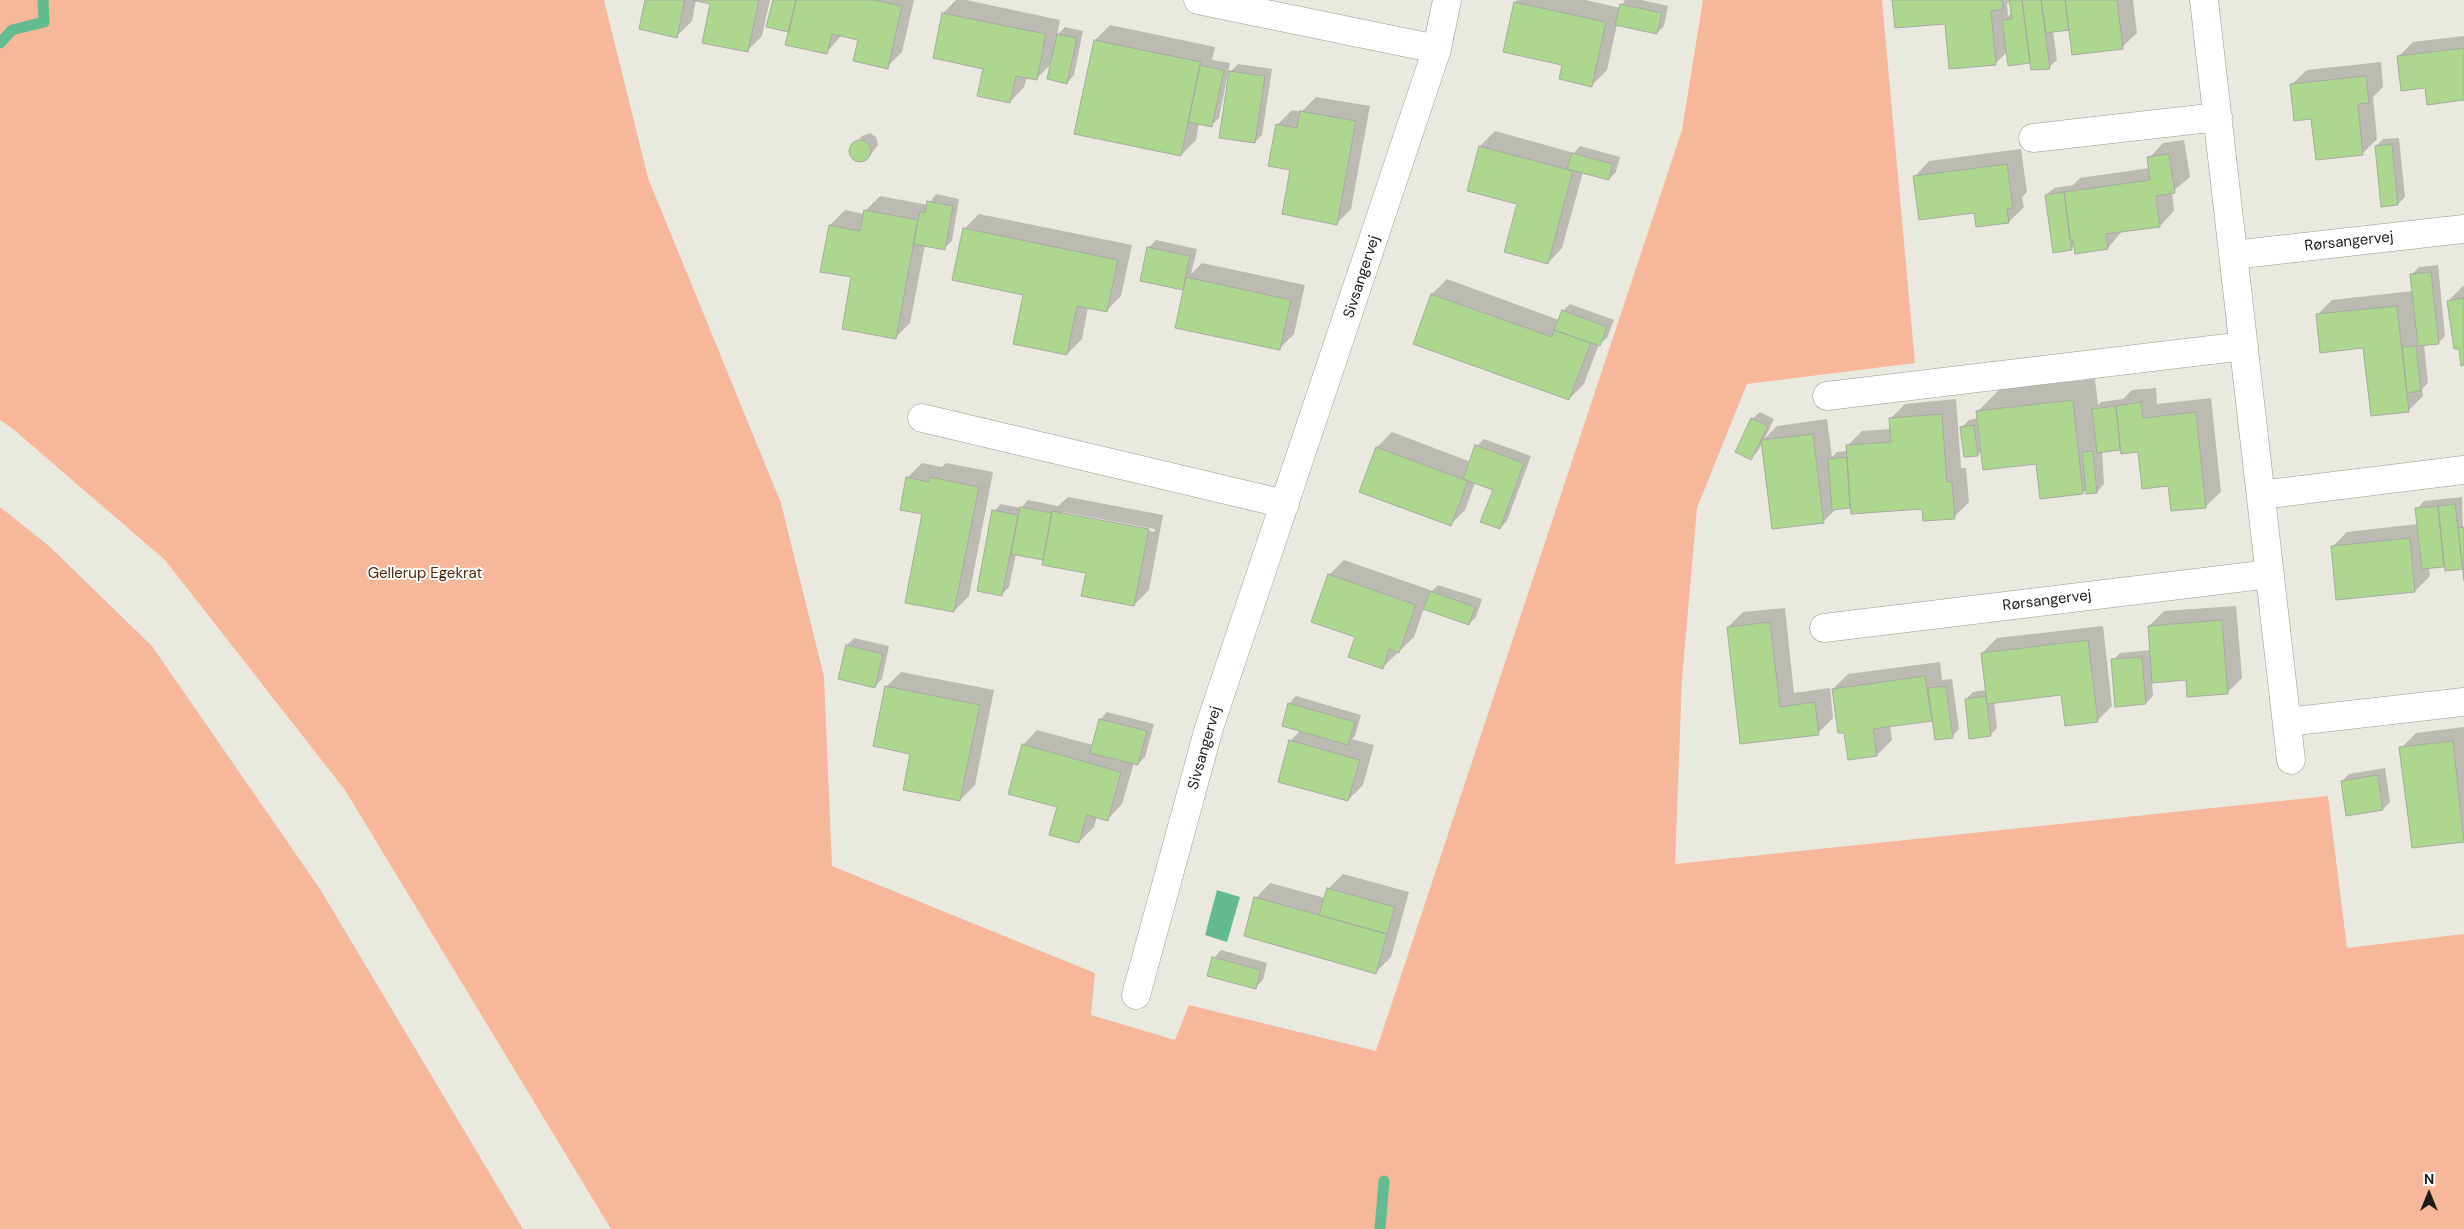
<!DOCTYPE html>
<html>
<head>
<meta charset="utf-8">
<style>
  body { margin:0 }
  #map { position:relative; width:2464px; height:1229px; overflow:hidden; background:#eae9e0; font-family:"DM Sans",sans-serif }
  canvas { display:block }
  .north { position:absolute; left:2404px; top:1169px; width:50px; height:50px; -webkit-text-stroke:4px #fff; paint-order:stroke; rotate:0deg; font-size:14px; font-weight:700; line-height:20px; text-align:center; color:#1d1c19 }
  .north::after { content:''; display:block; margin:auto; width:18px; height:22px; background:#1d1c19; clip-path:polygon(50% 0,100% 100%,50% 72%,0 100%) }
</style>
</head>
<body>
<div id="map">
<canvas width="2464" height="1229"></canvas>
<div class="north">N</div>
</div>
<script>
const ctx = document.querySelector('canvas').getContext('2d');
ctx.lineJoin = 'round';
function fillPath(path, color) { ctx.fillStyle = color; ctx.fill(path, 'evenodd'); }
const toPath = rows => new Path2D(rows.map(r => 'M' + r).join(''));
function trace(path, color, width, dash) { ctx.strokeStyle = color; ctx.lineWidth = width; ctx.lineCap = dash ? 'butt' : 'round'; ctx.setLineDash(dash || []); ctx.stroke(path); }
function write(font, color, halo, rows, align = 'center') {
  ctx.font = font + ' "DM Sans",sans-serif'; ctx.lineWidth = 4; ctx.setLineDash([]); ctx.textBaseline = 'middle'; ctx.strokeStyle = halo; ctx.fillStyle = color; for (const [text, x, y, turn = 0] of rows) {
    ctx.save(); ctx.translate(x, y); ctx.rotate((+turn || 0) * Math.PI / 180); ctx.textAlign = isNaN(turn) ? turn : align; if (halo) ctx.strokeText(text, 0, 0); ctx.fillText(text, 0, 0); ctx.restore();
  }
}
fillPath(toPath([
  [0,0,604,0,648,178,781,503,824,677,832,866,1095,973,1091,1015,1175,1040,1189,1005,1376,1051,1682,130,1703,0,1882,0,1915,363,1747,384,1697,508,1682,679,1675,864,2328,796,2347,948,2464,934,2464,1229,611,1229,345,790,165,560,13,429,0,420],
  [0,507,49,546,152,646,320,889,523,1229,0,1229]
]), '#f7b79a');
fillPath(toPath([
  [1217,890,1240,897,1227,942,1205,935]
]), '#63bb92');
fillPath(toPath([
  [646,0,696,0,692,21,677,36],
  [699,0,770,0,762,36,747,51,711,3],
  [774,0,914,0,902,52,887,67,859,39,842,35,826,53,790,31],
  [956,0,966,0,1060,20,1057,35,1065,27,1083,31,1074,75,1067,83,1052,63,1036,79,1027,77,1024,87,1010,102,943,13],
  [1517,0,1586,0,1620,8,1625,0,1642,0,1668,6,1664,26,1657,33,1617,24,1607,70,1592,85,1564,64,1515,2],
  [1894,0,2133,0,2137,33,2122,47,2070,29,2053,31,2057,60,2049,67,2031,62,2009,65,2007,52,1996,63,1946,23],
  [2010,0,2012,13,2008,16,2007,4],
  [1110,25,1215,47,1212,60,1230,63,1219,118,1211,126,1199,123,1196,140,1181,155,1095,40],
  [2464,36,2464,99,2426,86,2398,57,2413,42],
  [2381,62,2383,87,2373,97,2377,139,2362,154,2312,118,2292,84,2307,70],
  [1238,64,1272,69,1262,135,1255,142,1229,73],
  [1316,97,1370,106,1351,209,1337,223,1291,169,1277,125,1292,110,1301,112],
  [1495,131,1574,153,1580,146,1620,157,1616,172,1609,179,1583,172,1562,248,1548,263,1518,203,1480,146],
  [870,133,876,137,878,145,867,159,859,162,852,158,850,150,862,136],
  [2399,138,2405,197,2398,204,2376,146,2383,139],
  [2184,140,2190,177,2172,192,2174,211,2160,226,2122,231,2108,248,2075,245,2071,249,2046,195,2054,188,2073,185,2080,178,2150,168,2149,158,2163,143],
  [2021,149,2027,192,2022,197,2024,207,2009,222,1977,226,1975,212,1915,176,1929,161],
  [936,194,959,199,952,241,944,248,925,245,910,323,895,338,853,276,830,225,845,210,864,214,865,211,880,196,928,205],
  [979,214,1132,245,1121,296,1106,311,1088,307,1082,339,1067,354,1024,294,964,229],
  [1156,240,1197,249,1191,274,1202,263,1305,285,1294,334,1279,349,1185,286,1182,289,1141,280,1149,247],
  [2438,265,2445,336,2438,343,2424,344,2428,383,2422,389,2423,396,2408,411,2364,346,2317,315,2332,300,2413,291,2412,274,2419,267],
  [1447,279,1559,320,1563,311,1570,304,1614,320,1607,338,1599,344,1584,384,1569,399,1415,343,1432,294],
  [2463,286,2464,286,2464,364,2448,301],
  [2095,379,2098,405,2101,402,2123,399,2132,390,2156,388,2157,404,2211,398,2221,492,2206,506,2172,509,2169,485,2139,450,2121,448,2102,451,2104,484,2097,492,2087,489,2083,493,2037,462,1982,451,1978,455,1962,427,1969,420,1978,418,1978,411,2000,389],
  [1956,399,1961,468,1966,468,1969,502,1954,517,1923,508,1852,505,1837,508,1823,522,1763,441,1758,451,1750,459,1752,419,1760,412,1774,419,1765,438,1777,426,1827,419,1832,457,1837,452,1847,451,1847,446,1862,431,1891,429,1890,419,1905,404],
  [1392,432,1471,462,1477,446,1484,439,1531,456,1507,521,1500,528,1494,490,1475,483,1465,510,1450,525,1361,491,1377,447],
  [922,463,942,467,946,463,993,472,969,596,954,611,924,513,907,478],
  [1068,497,1163,515,1149,590,1134,605,1087,572,1045,556,1016,554,1009,587,1002,594,994,511,1001,504,1021,508,1028,500,1058,506],
  [1063,512,1155,529,1155,532,1063,514],
  [2462,497,2464,572,2464,568,2445,565,2429,567,2430,576,2415,591,2332,547,2347,532,2418,524,2417,509,2424,501],
  [1344,560,1430,590,1429,594,1438,585,1482,599,1476,617,1469,624,1424,608,1414,637,1382,668,1329,575],
  [2236,606,2242,678,2227,693,2187,678,2152,682,2153,696,2146,703,2113,660,2120,653,2151,650,2149,626,2164,611],
  [1785,608,1794,693,1830,688,1833,718,1818,733,1741,742,1728,627,1743,612],
  [2103,626,2112,706,2097,721,2063,694,1994,702,1997,728,1990,735,1966,699,1973,692,1986,690,1982,653,1997,638],
  [854,638,889,646,882,679,875,686,839,678,847,645],
  [1940,662,1942,680,1952,679,1959,729,1952,737,1933,718,1890,725,1892,740,1877,755,1845,731,1833,689,1848,674],
  [901,672,994,690,975,785,960,800,911,753,886,687],
  [1296,696,1361,715,1355,736,1352,739,1374,745,1363,785,1348,800,1290,741,1301,730,1289,704],
  [1107,712,1154,724,1145,757,1138,764,1134,763,1122,804,1108,819,1097,816,1094,827,1079,842,1023,745,1037,730,1093,745,1100,720],
  [2464,727,2464,841,2413,847,2401,748,2416,733],
  [2385,768,2390,802,2383,809,2342,781,2349,774],
  [1343,874,1409,892,1391,957,1376,972,1256,898,1270,883,1325,898,1328,889],
  [1221,950,1267,963,1263,980,1255,988,1214,958]
]), '#0003');
trace(toPath([
  [0,43,12,30,44,22,43,0],
  [1380,1229,1384,1181]
]), '#63bb92', 11);
const building = toPath([
  [645,0,685,0,677,38,639,29,645,0],
  [693,0,759,0,748,52,702,43,710,4,693,0],
  [773,0,796,0,789,32,766,27,773,0],
  [796,0,875,0,902,6,888,69,853,61,858,40,832,34,827,54,785,45,796,0],
  [1892,0,2002,0,2003,9,1991,11,1996,65,1949,69,1945,24,1895,28,1892,0],
  [2009,0,2022,0,2030,63,2008,66,2002,20,2012,19,2009,0],
  [2022,0,2041,0,2050,69,2031,70,2022,0],
  [2041,0,2065,0,2069,30,2046,33,2041,0],
  [2065,0,2117,0,2123,49,2072,55,2065,0],
  [1514,2,1606,22,1592,87,1559,79,1562,65,1503,52,1514,2],
  [1620,4,1662,13,1657,34,1615,25,1620,4],
  [942,13,1046,34,1037,80,1016,76,1010,103,977,96,983,69,933,58,942,13],
  [1057,34,1077,38,1067,84,1047,79,1057,34],
  [1094,40,1201,62,1181,156,1074,134,1094,40],
  [2464,48,2464,100,2427,105,2425,88,2401,91,2397,56,2464,48],
  [1200,65,1224,70,1212,127,1188,122,1200,65],
  [1229,71,1265,76,1255,143,1219,138,1229,71],
  [2366,76,2369,103,2358,104,2363,155,2316,160,2311,119,2294,121,2290,84,2366,76],
  [1300,111,1356,121,1337,225,1282,214,1290,170,1268,166,1276,124,1297,128,1300,111],
  '849 151a11 11 0 1 1 22 0a11 11 0 1 1-22 0Z',
  [2392,144,2398,205,2381,207,2375,146,2392,144],
  [1479,146,1573,171,1548,264,1504,252,1517,204,1467,191,1479,146],
  [1572,153,1613,164,1609,180,1567,169,1572,153],
  [2169,154,2175,193,2156,196,2160,227,2106,234,2108,249,2075,254,2073,240,2070,240,2064,192,2150,180,2147,157,2169,154],
  [2007,164,2013,208,2007,209,2009,223,1976,227,1974,213,1919,220,1913,176,2007,164],
  [2064,192,2072,250,2053,253,2045,195,2064,192],
  [927,201,953,206,945,250,913,244,920,212,925,213,927,201],
  [864,210,918,220,896,339,842,329,851,277,820,272,829,225,860,231,864,210],
  [963,228,1118,260,1107,312,1077,306,1067,355,1013,344,1023,295,952,280,963,228],
  [1147,247,1190,256,1183,290,1140,281,1147,247],
  [2431,272,2439,344,2418,346,2410,274,2431,272],
  [1186,277,1291,300,1280,350,1175,328,1186,277],
  [1431,294,1552,337,1554,330,1591,343,1569,400,1413,344,1431,294],
  [2464,298,2464,365,2461,366,2459,349,2454,349,2447,301,2464,298],
  [2397,306,2409,412,2371,416,2363,348,2320,353,2316,314,2397,306],
  [1562,310,1607,327,1600,346,1554,330,1562,310],
  [2416,346,2421,391,2407,393,2402,347,2416,346],
  [2073,400,2083,494,2040,499,2036,464,1983,470,1976,411,2073,400],
  [2141,402,2143,418,2196,412,2206,508,2171,511,2168,486,2142,489,2138,452,2121,454,2116,406,2141,402],
  [2116,406,2120,450,2097,453,2092,409,2116,406],
  [1942,414,1947,482,1952,482,1955,519,1923,521,1922,509,1851,514,1846,445,1891,442,1889,418,1942,414],
  [1751,418,1768,426,1751,460,1735,452,1751,418],
  [1974,425,1978,456,1964,457,1960,427,1974,425],
  [1813,434,1824,523,1772,529,1761,440,1813,434],
  [1475,445,1524,463,1500,529,1480,522,1493,490,1463,479,1475,445],
  [1376,447,1468,481,1451,526,1359,492,1376,447],
  [2093,451,2097,493,2086,494,2082,452,2093,451],
  [1847,457,1850,508,1832,510,1828,459,1847,457],
  [906,477,929,482,930,477,979,487,954,612,905,603,922,514,900,510,906,477],
  [2455,504,2463,569,2445,571,2438,506,2455,504],
  [2438,506,2444,567,2422,569,2415,508,2438,506],
  [1020,507,1052,513,1043,560,1011,554,1020,507],
  [992,510,1018,515,1002,596,977,591,992,510],
  [1052,511,1149,529,1134,606,1081,596,1086,573,1042,565,1052,511],
  [2464,527,2464,581,2458,528,2464,527],
  [2410,538,2415,592,2336,600,2331,546,2410,538],
  [1328,574,1416,605,1399,653,1389,649,1383,669,1348,657,1355,637,1311,622,1328,574],
  [1430,591,1475,607,1469,625,1423,609,1430,591],
  [2222,620,2228,694,2187,697,2186,680,2152,683,2148,626,2222,620],
  [1770,622,1780,707,1815,702,1819,735,1740,744,1727,627,1770,622],
  [2088,640,2098,722,2065,726,2061,695,1987,704,1981,653,2088,640],
  [846,645,883,654,875,688,838,679,846,645],
  [2142,657,2146,704,2115,707,2111,659,2142,657],
  [1925,676,1932,721,1873,729,1877,756,1848,760,1844,733,1838,733,1832,689,1925,676],
  [885,686,980,705,960,801,903,790,910,754,873,746,885,686],
  [1946,686,1953,738,1935,740,1928,688,1946,686],
  [1986,696,1991,736,1969,739,1965,699,1986,696],
  [1288,703,1355,722,1348,745,1282,726,1288,703],
  [1099,719,1147,731,1138,765,1090,753,1099,719],
  [1289,740,1360,760,1348,801,1278,782,1289,740],
  [2453,741,2464,842,2412,848,2399,747,2453,741],
  [1022,744,1121,772,1108,821,1087,815,1079,843,1049,835,1057,807,1008,794,1022,744],
  [2378,775,2383,810,2346,816,2341,781,2378,775],
  [1327,888,1395,907,1387,934,1319,915,1327,888],
  [1254,897,1387,934,1376,974,1244,936,1254,897],
  [1212,957,1261,970,1256,989,1207,976,1212,957]
]);
fillPath(building, '#add68e');
trace(building, '#a6aaa3', 1);
const minor = toPath([
  [1198,0,1437,49],
  [2204,0,2291,760],
  [2033,138,2218,117],
  [2233,255,2464,229],
  [1827,396,2244,346],
  [922,418,1285,504],
  [2261,495,2464,470],
  [1824,628,2270,574],
  [2287,722,2464,702],
  [1136,995,1209,728,1437,49,1447,0]
]);
trace(minor, '#999990', 29);
trace(minor, '#fff', 28);
write('15px', '#1d1c19', '#fff', [
  ["Rørsangervej",2349,242,-6],
  ["Sivsangervej",1362,277,-72],
  ["Rørsangervej",2047,601,-7],
  ["Sivsangervej",1205,748,-74]
]);
write('15px', '#55240a', '#fff', [
  ["Gellerup Egekrat",425,574]
]);
</script>
</body>
</html>
